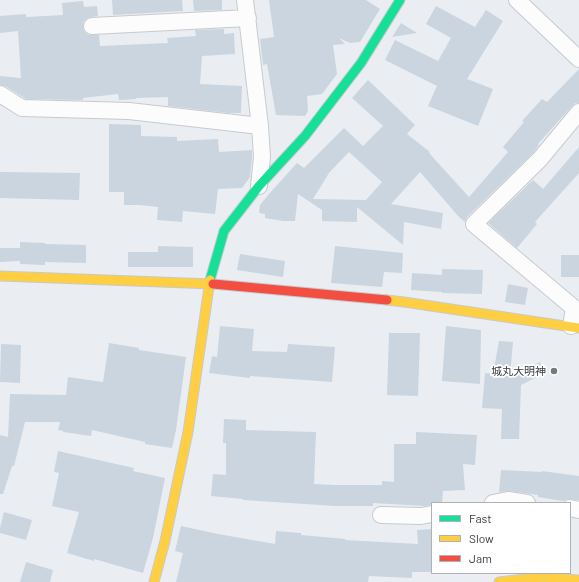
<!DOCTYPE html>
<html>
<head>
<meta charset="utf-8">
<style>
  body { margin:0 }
  #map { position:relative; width:579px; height:582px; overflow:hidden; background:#eaeef2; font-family:Barlow,sans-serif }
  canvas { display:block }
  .legend { position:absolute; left:431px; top:502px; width:140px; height:72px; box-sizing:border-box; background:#fff; border:1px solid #b0b1b2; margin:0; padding:5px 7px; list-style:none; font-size:12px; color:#393b3e }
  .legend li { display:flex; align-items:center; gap:8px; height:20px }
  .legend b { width:20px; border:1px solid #b0b1b2 }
</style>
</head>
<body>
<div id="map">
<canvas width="579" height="582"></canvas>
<ul class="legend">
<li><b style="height:5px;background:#16e098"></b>Fast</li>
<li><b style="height:5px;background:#ffcf43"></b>Slow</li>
<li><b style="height:5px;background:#f24e42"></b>Jam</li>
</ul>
</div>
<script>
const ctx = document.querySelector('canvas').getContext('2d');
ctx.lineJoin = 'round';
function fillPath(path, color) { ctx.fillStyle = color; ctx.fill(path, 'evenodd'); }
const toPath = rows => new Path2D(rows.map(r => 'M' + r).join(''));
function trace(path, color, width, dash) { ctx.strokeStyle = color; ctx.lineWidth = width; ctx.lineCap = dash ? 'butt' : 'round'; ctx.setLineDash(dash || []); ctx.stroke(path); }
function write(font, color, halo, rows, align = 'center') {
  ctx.font = font + ' Barlow,"Noto Sans JP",sans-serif'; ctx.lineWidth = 3.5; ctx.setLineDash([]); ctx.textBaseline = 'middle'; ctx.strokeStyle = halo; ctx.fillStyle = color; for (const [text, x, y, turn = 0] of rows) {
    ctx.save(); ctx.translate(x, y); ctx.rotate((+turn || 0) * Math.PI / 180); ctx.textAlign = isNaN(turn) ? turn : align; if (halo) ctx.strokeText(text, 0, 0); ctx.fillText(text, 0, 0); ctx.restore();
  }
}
fillPath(toPath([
  [112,0,182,0,183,11,113,15],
  [193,0,222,0,222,10,194,11],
  [269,0,366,0,380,9,360,42,350,43,339,38,345,44,333,45,337,74,322,94,307,96,308,111,305,116,276,115,267,64,263,65,260,39,274,37],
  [83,1,84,7,97,6,98,16,91,17,87,18,83,22,83,27,84,31,88,35,99,35,100,46,168,43,167,38,196,36,195,30,224,29,224,34,234,33,235,54,202,56,200,84,242,86,241,113,228,113,168,106,168,97,136,98,136,99,119,100,118,94,83,98,83,100,26,99,5,86,0,85,0,76,21,78,18,31,0,33,0,16,26,14,26,17,63,15,62,3],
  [436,6,475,27,486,10,503,21,467,79,493,89,478,126,428,106,437,86,385,60,395,40,438,61,451,38,426,24],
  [401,23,417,33,392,37],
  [579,69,579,103,575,103,572,106,538,144,539,145,533,153,467,217,465,222,459,217,420,172,391,204,443,213,441,229,404,222,403,245,357,207,357,222,322,221,322,210,298,194,295,221,283,221,265,218,265,214,259,213,260,205,269,194,297,163,304,168,344,128,363,146,383,126,352,98,368,80,415,125,407,134,430,152,429,153,469,197,508,152,503,147,524,122,522,121,542,99,547,102],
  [349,152,382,182,366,200,313,199,329,173],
  [109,124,141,125,141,136,177,137,177,141,218,139,219,152,252,150,252,158,250,177,242,188,218,189,215,214,183,211,182,222,157,220,158,207,140,205,124,205,124,192,109,192],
  [579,147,579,173,535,222,537,224,517,248,488,223,533,180,543,189],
  [0,172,80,173,79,200,0,198],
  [20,242,45,243,45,244,86,245,86,263,45,262,45,265,20,264,20,261,0,262,0,248,20,248],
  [158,246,193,247,193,267,128,267,128,252,158,252],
  [335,246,403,253,402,273,384,272,382,287,331,283],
  [240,254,285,261,283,277,237,270],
  [561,255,579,255,579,277,561,277],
  [442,269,483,270,482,294,442,293,442,292,411,290,412,273,442,275],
  [508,284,528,288,525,305,505,302],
  [220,326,254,329,252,351,287,352,288,344,335,347,332,382,250,376,250,378,209,373,212,356,217,357],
  [446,326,481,330,480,384,442,381],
  [389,333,420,333,418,396,387,395],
  [499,341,513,342,510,375,540,362,545,373,521,385,519,439,501,439,502,409,482,408,485,373,493,374],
  [109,343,139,348,139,350,186,357,176,430,172,448,145,444,145,442,92,430,91,436,63,432,63,431,58,430,60,422,25,422,14,466,12,466,3,494,0,494,0,435,8,437,10,394,66,395,68,377,103,382],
  [1,344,21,345,20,383,0,382],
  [224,419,246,420,246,430,316,432,314,484,335,485,382,485,382,481,394,482,394,444,416,444,416,432,477,435,475,465,463,464,465,490,443,491,442,503,432,503,432,505,424,506,373,503,373,506,335,506,243,500,243,499,211,496,213,474,226,475,226,443,223,443],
  [58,451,134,468,133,471,165,478,153,538,143,573,94,559,94,561,67,553,79,512,52,506,59,473,54,472],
  [501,470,542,472,542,471,579,476,579,500,568,499,563,501,538,497,538,495,509,491,499,492],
  [4,512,32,520,26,540,0,533,0,528],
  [181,526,218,534,275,544,276,531,301,533,301,535,346,539,345,540,418,544,417,530,432,529,432,572,412,572,412,578,369,576,368,582,176,582,183,553,175,551],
  [26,562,53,570,50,582,20,582]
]), '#cad5e0');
const street = toPath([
  [245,0,260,126,262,157,259,186],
  [517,0,579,59],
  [92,26,248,18],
  [0,94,22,108,129,111,260,126],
  [571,326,574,308,474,224,540,159,579,112],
  [493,503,508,500,527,503],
  [570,508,579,510],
  [381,515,421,516,432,514]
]);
const fast = toPath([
  [210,280,224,231,259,186,305,136,361,63,400,0]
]);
const slow = toPath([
  [0,276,213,284],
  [387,300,404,302,579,328],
  [154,582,165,541,188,432,210,280],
  [499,582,543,577,579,580]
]);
const jam = toPath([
  [213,284,387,300]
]);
trace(street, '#c7cacd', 18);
trace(fast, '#c7cacd', 11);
trace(slow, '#c7cacd', 11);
trace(jam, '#c7cacd', 11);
trace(street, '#fcfcfd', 16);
trace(fast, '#16e098', 9);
trace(slow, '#ffcf43', 9);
trace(jam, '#f24e42', 9);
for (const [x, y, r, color] of [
  [554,371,4,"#777a7d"]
]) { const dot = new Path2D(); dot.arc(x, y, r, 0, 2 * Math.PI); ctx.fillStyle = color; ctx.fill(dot); trace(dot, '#fff', 1.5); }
write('11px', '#393b3e', '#fff', [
  ["城丸大明神",546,371]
], 'right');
</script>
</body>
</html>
